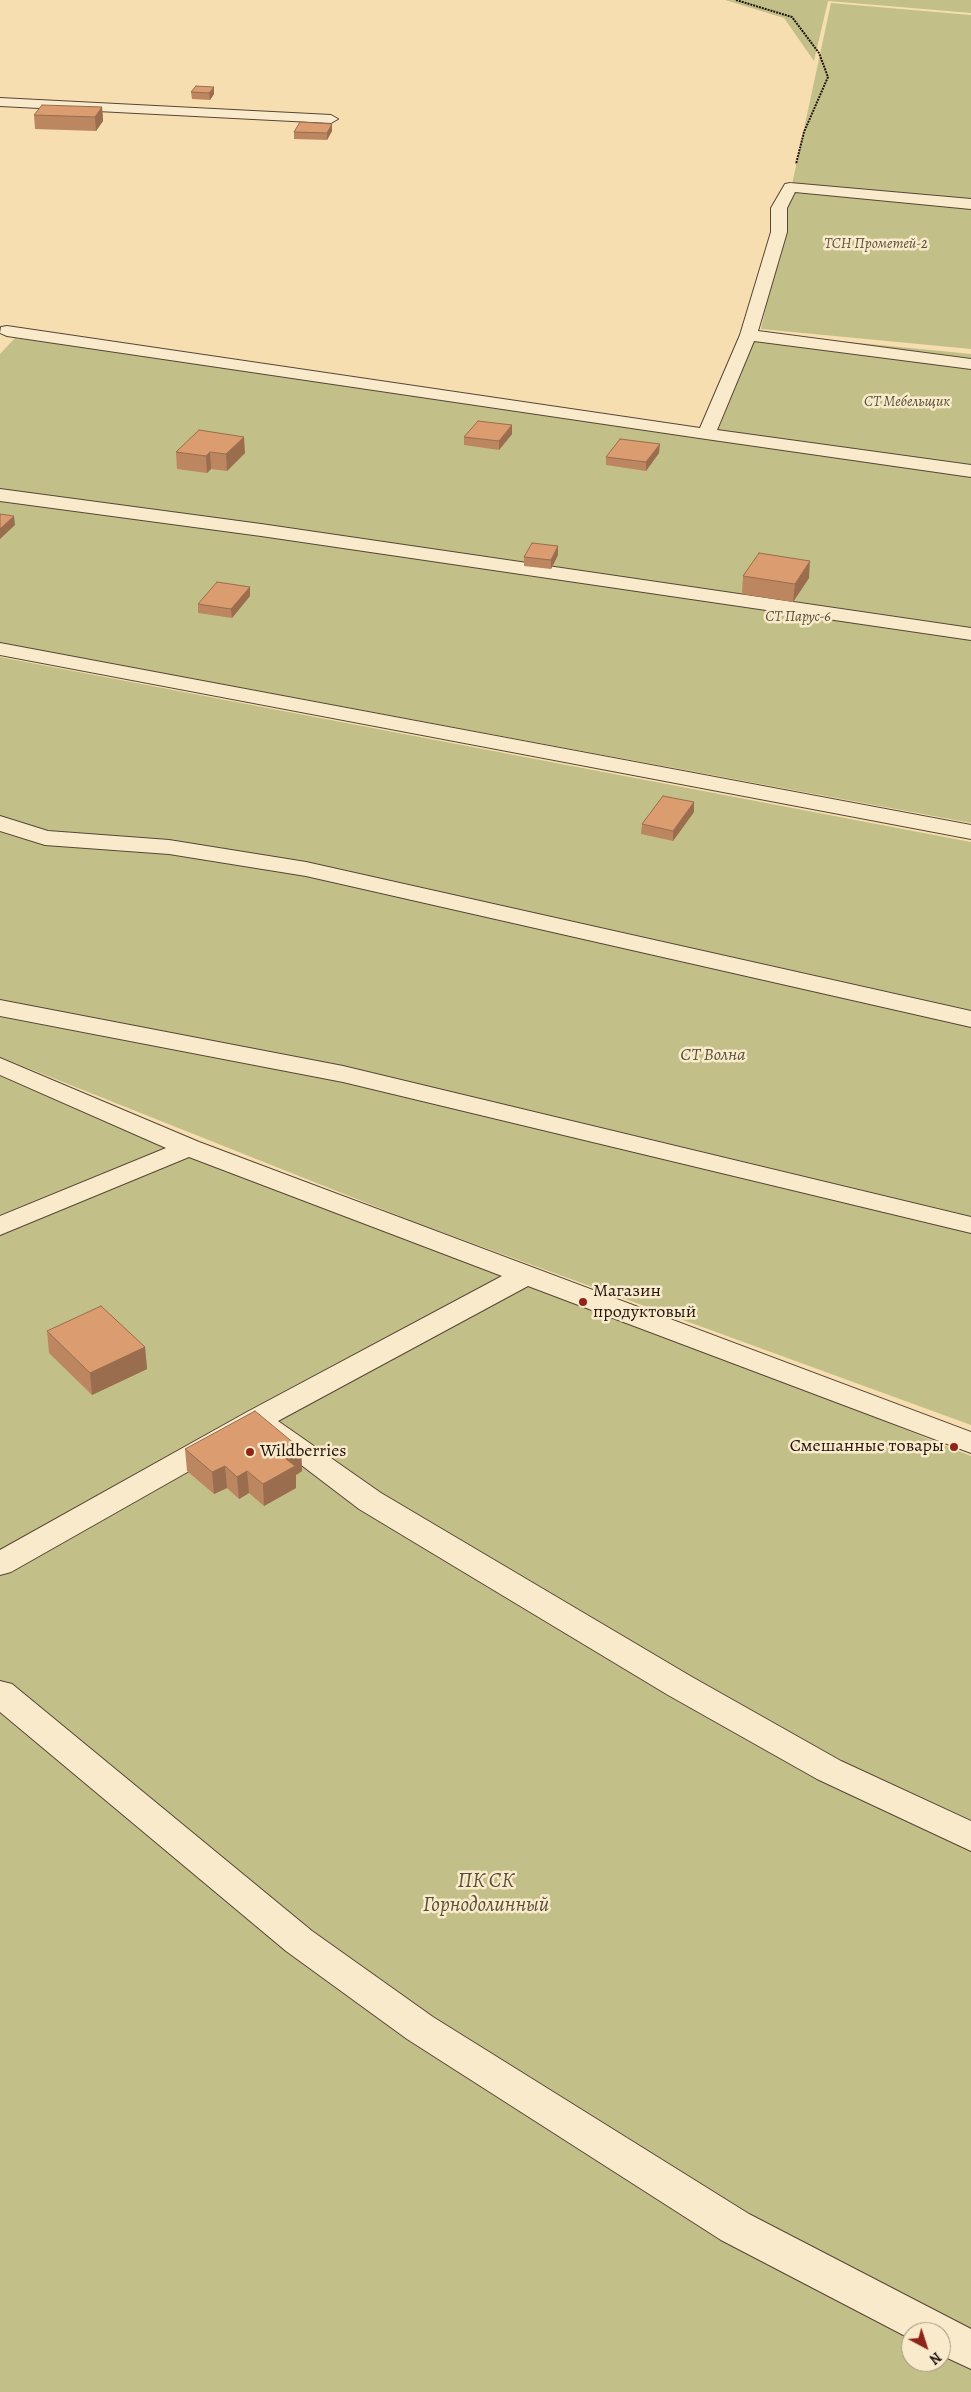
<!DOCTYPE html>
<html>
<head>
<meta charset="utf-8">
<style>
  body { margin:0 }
  #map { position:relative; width:971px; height:2392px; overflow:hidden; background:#f7deb0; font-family:Alegreya,serif }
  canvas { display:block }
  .north { position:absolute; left:901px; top:2322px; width:50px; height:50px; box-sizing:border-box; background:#faeacc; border:1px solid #a39480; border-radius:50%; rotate:140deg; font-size:14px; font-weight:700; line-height:20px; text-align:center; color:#21140d }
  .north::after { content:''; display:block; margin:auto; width:18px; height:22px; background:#8f2418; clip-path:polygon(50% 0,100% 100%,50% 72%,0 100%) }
</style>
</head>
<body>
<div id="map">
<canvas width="971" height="2392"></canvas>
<div class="north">N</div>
</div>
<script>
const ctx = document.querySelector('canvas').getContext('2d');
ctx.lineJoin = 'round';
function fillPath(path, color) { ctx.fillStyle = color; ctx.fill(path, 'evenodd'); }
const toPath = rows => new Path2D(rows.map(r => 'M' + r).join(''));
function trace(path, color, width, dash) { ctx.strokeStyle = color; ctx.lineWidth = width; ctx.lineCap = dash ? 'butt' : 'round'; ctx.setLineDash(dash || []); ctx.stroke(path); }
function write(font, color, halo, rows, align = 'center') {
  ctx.font = font + ' Alegreya,serif'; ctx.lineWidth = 5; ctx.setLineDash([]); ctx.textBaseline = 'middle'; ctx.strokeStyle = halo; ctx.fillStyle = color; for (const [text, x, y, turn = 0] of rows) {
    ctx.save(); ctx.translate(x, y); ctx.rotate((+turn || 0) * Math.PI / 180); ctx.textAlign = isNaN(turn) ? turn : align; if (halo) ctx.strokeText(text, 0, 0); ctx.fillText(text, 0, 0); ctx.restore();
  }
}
fillPath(toPath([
  [725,0,971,0,971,13,828,1,814,61,784,18],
  [831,3,971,15,971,349,761,329],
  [758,333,971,354,971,823,0,643,0,354,15,338,717,433],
  [0,657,971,842,971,1425,417,1223,0,1057],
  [0,1066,971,1456,971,2392,0,2392],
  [911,2332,941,2332,941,2362,911,2362]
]), '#c2c088');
const minor = toPath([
  [0,98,331,115,338,119,331,123,0,106,0,98],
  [790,183,971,199,971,209,795,192,787,208,787,232,758,331,971,359,971,369,754,341,717,430,971,465,971,477,706,439,7,336,0,333,1,327,7,326,700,428,740,335,771,232,771,208,785,184,790,183],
  [0,489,261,524,971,628,971,640,261,536,0,501,0,489],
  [0,643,971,825,971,839,0,655,0,643],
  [0,816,48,831,169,840,306,862,971,1011,971,1027,306,876,169,854,45,845,0,831,0,816],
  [0,1000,343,1066,971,1217,971,1233,343,1082,0,1016,0,1000],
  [0,1058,199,1142,971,1432,971,1453,528,1286,278,1421,381,1493,692,1677,841,1761,971,1821,971,1851,817,1779,668,1695,359,1509,258,1432,11,1572,0,1575,0,1550,247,1412,502,1276,189,1157,0,1235,0,1216,166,1148,0,1075,0,1058],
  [0,1681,12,1684,312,1931,433,2017,749,2214,971,2329,971,2369,941,2355,941,2332,911,2332,911,2339,721,2240,407,2039,286,1951,0,1712,0,1681]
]);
trace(minor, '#564636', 2);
trace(toPath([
  [736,0,792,17,819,53,828,77,804,132,796,164]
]), '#21140d', 2, [2, 1]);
fillPath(minor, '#faeacc');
fillPath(toPath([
  [196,86,214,94,210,100,192,99,191,92],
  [102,107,103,121,96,131,35,129,34,115],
  [332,131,327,140,294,139,294,132],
  [512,425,512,434,499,450,464,445,464,437],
  [176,452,245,453,227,471,211,469,207,473,177,469],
  [659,453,646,471,606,465,606,457],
  [558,546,558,555,551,569,524,566,524,557],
  [743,576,809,578,793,602,742,594],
  [250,587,250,596,232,618,198,613,198,604],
  [694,812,673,841,641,834,642,824],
  [47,1331,145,1347,147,1369,92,1395,49,1353],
  [185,1449,301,1449,302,1471,296,1475,296,1488,264,1506,249,1493,239,1499,227,1488,214,1494,187,1471]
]), '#bc8660');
fillPath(toPath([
  [214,87,214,94,210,100,209,93],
  [102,107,103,121,96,131,95,117],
  [332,124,332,131,327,140,327,133],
  [512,425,512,434,499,450,499,441],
  [244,437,245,453,227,471,226,454],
  [660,444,659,453,646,471,646,462],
  [210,452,211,469,207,473,206,456],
  [14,516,15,525,0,539,0,529],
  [558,546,558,555,551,569,551,560],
  [810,561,809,578,793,602,795,584],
  [250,587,250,596,232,618,231,609],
  [694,802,694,812,673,841,673,831],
  [145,1347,147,1369,92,1395,90,1373],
  [301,1449,302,1471,296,1475,296,1488,264,1506,263,1484,285,1458],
  [225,1466,227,1488,214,1494,212,1472],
  [247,1471,249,1493,239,1499,237,1477]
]), '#996d4e');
const building = toPath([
  [196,86,214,87,209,93,191,92,196,86],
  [42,105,102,107,95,117,34,115,42,105],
  [300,122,332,124,327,133,294,132,300,122],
  [478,421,512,425,499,441,464,437,478,421],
  [199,430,244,437,226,454,210,452,206,456,176,452,199,430],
  [620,439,660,444,646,462,606,457,620,439],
  [0,514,14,516,0,529,0,514],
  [532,543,558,546,551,560,524,557,532,543],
  [759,553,810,561,795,584,743,576,759,553],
  [217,582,250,587,231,609,198,604,217,582],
  [663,796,694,802,673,831,642,824,663,796],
  [101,1306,145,1347,90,1373,47,1331,101,1306],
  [255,1411,301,1449,285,1458,295,1466,263,1484,247,1471,237,1477,225,1466,212,1472,185,1449,255,1411]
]);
fillPath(building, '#db9c70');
trace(building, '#996d4e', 1);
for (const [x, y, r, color] of [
  [583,1302,5,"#8f2418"],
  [954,1447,5,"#8f2418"],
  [250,1452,5,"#8f2418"]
]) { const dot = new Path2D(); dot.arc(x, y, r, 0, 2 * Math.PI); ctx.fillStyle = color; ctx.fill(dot); trace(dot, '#faeacc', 2); }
write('italic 15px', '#595038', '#faeacc', [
  ["ТСН Прометей-2",876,244],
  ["СТ Мебельщик",907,402],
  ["СТ Парус-6",798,617]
]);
write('italic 18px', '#595038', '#faeacc', [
  ["СТ Волна",713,1056]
]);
write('18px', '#21140d', '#faeacc', [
  ["Магазин",593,1292],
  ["продуктовый",593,1313],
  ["Смешанные товары",944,1447,"right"],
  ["Wildberries",260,1452]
], 'left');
write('italic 21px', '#595038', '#faeacc', [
  ["ПК СК",486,1882],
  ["Горнодолинный",486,1906]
]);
</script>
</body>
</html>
